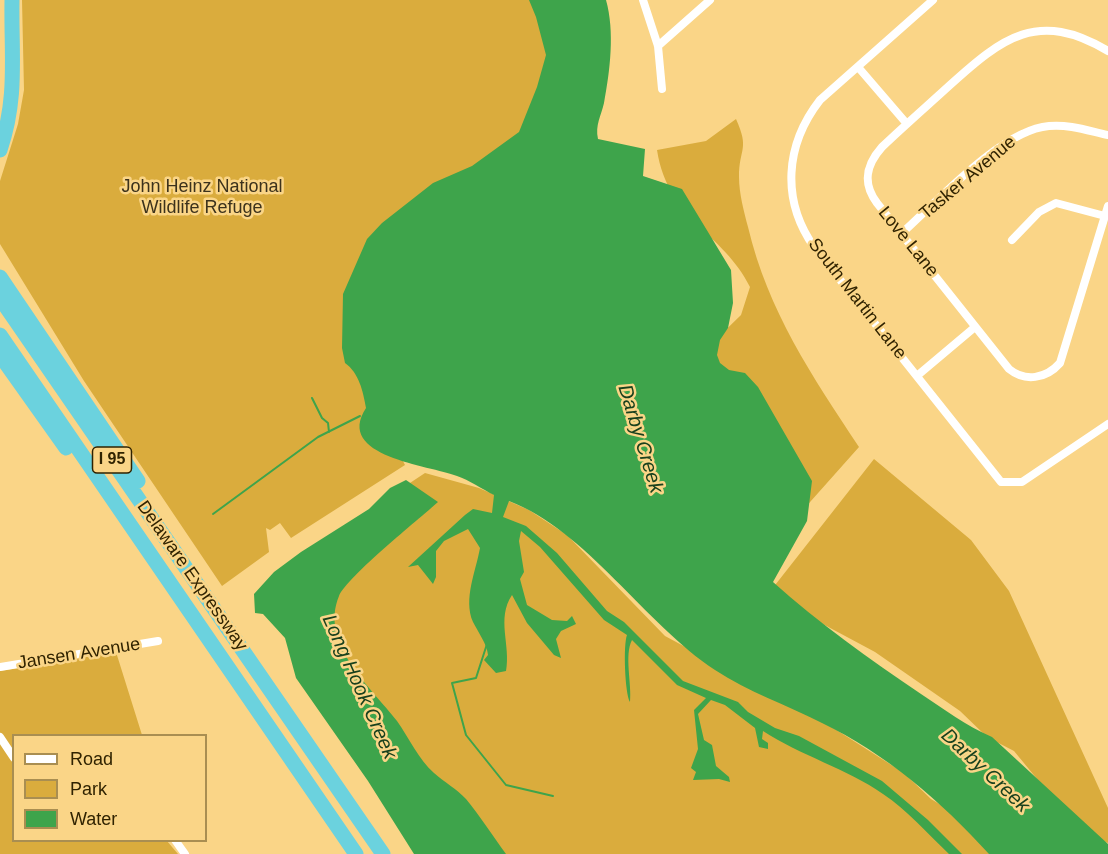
<!DOCTYPE html>
<style>
body{margin:0}
#map{position:relative;width:1108px;height:854px;overflow:hidden;background:#fad587;font-family:Arial,sans-serif}
canvas{display:block}
.legend{position:absolute;left:12px;top:734px;width:195px;height:108px;box-sizing:border-box;background:#fad587;border:2px solid #a98e51;margin:0;padding:8px 10px;list-style:none;font-size:18px;color:#302301}
.legend li{display:flex;align-items:center;gap:12px;height:30px}
.legend b{width:30px;border:2px solid #a98e51}
</style>
<div id="map">
<canvas width="1108" height="854"></canvas>
<ul class="legend">
<li><b style="height:8px;background:#fff"></b>Road</li>
<li><b style="height:16px;background:#daac3d"></b>Park</li>
<li><b style="height:16px;background:#3ea44b"></b>Water</li>
</ul>
</div>
<script>
const c = document.querySelector('canvas').getContext('2d');
c.lineJoin = 'round';
function paint(path, color) { c.fillStyle = color; c.fill(path, 'evenodd'); }
function stroke(path, color, width, dash) { c.strokeStyle = color; c.lineWidth = width; c.lineCap = dash ? 'butt' : 'round'; c.setLineDash(dash || []); c.stroke(path); }
function write(font, color, halo, rows, align = 'center') {
  c.font = font + ' Arial,sans-serif'; c.lineWidth = 5; c.setLineDash([]); c.textBaseline = 'middle'; c.strokeStyle = halo; c.fillStyle = color; for (const [text, x, y, turn = 0] of rows) {
    c.save(); c.translate(x, y); c.rotate((+turn || 0) * Math.PI / 180); c.textAlign = isNaN(turn) ? turn : align; if (halo) c.strokeText(text, 0, 0); c.fillText(text, 0, 0); c.restore();
  }
}
paint(new Path2D(`
 M22,0H534L552,65L402,459L405,465L291,538L280,523L270,530L266,528L269,552L222,586L84,381L0,244V181L18,124L24,90Z
 M736,119C750,150 739,148 739,177C739,193 744,212 748,227C768,311 812,376 859,447L746,574L704,351L741,315L750,287C724,233 668,221 657,150L706,141Z
 M874,459L971,540L1009,591L1108,808V843L1099,839L1047,791L1014,751L987,737L960,711L875,652L819,622L772,589Z
 M425,473L479,488L529,510L567,535L665,636L691,650H711L904,773L931,799L951,811L1005,854H463L333,645L321,542Z
 M116,652L142,735L14,736V840L167,841L178,854H0V671Z`), '#daac3d');
paint(new Path2D(`
 M529,0H606C615,32 610,71 604,103C601,116 595,125 598,139L645,149L643,176L682,189L731,270L733,303L728,328L720,340L717,355L720,363L729,370L745,373L758,387L812,481L807,521L773,582C819,623 869,659 921,694C944,709 966,726 992,737L1108,844V854H989C941,801 886,754 822,723C787,705 748,692 715,670C645,624 586,530 509,501L503,517L526,526L557,553L607,611L624,622L683,681L738,702L748,712L775,728L799,736L882,781L928,820L962,854H949C928,834 907,810 883,794C846,768 801,756 763,731L762,739L768,743V749L759,747L755,728L725,705L711,700L698,714L704,740L712,745L716,766L729,777L730,782L719,779L693,780L696,772L691,768L698,749L694,710L706,698L677,685L632,640C624,655 632,684 630,702C625,694 623,645 627,635L604,620L540,547L521,531L519,541L524,572L520,579L527,605L552,620L567,621L572,616L576,624L561,631L556,639L561,658L554,655L527,623L512,595C496,619 511,645 506,671L496,673L484,660L488,655C487,644 478,632 473,622C463,599 476,571 480,548L468,529L444,541L436,551V577L433,584L418,565L408,567L465,515L473,509L492,513L494,495C482,489 469,480 457,476C429,465 334,457 366,408C363,391 359,373 345,363L342,348L343,294L367,239L382,223L433,183L472,166L519,132L537,87L546,55L536,17Z
 M406,480L438,502C418,520 348,576 339,596C319,644 371,687 397,721C409,738 419,760 434,773C444,782 457,789 466,799C480,816 493,836 506,854H414L368,781L296,678L285,638L263,614L255,613L254,594L274,572L301,552L369,509L390,488Z`), '#3ea44b');
stroke(new Path2D(`
 M312,398L322,418L328,423L329,432
 M213,514L318,437L360,416
 M487,644L476,678L452,683L466,735L506,785L553,796`), '#3ea44b', 2);
stroke(new Path2D(`
 M643,0L658,46L662,89
 M933,0L820,100C785,145 781,200 814,247L1001,482H1022L1108,424
 M658,46L710,0
 M1108,51C1038,9 1002,38 950,85C927,106 904,126 882,147C866,165 862,183 877,203L1009,369C1025,382 1046,379 1060,363L1108,206
 M858,67L907,124
 M901,234C937,202 1001,130 1049,126C1069,124 1089,131 1108,135
 M1012,240L1039,212L1056,203L1105,216
 M918,375L975,327
 M0,667L158,641
 M0,737L14,758
 M175,840L185,854`), '#fff', 8);
stroke(new Path2D(`
 M0,150C18,97 11,55 12,0
 M0,277L138,481
 M0,298L383,854
 M0,335L356,854
 M0,355L66,448`), '#6bd2de', 15);
for (const [x, y, w] of [
 [112,460,39]
]) { const box = new Path2D(); box.roundRect(x - w / 2, y - 13, w, 26, 4.5); c.fillStyle = '#fad587'; c.fill(box); stroke(box, '#302301', 1.5); }
write('bold 16px', '#302301', null, [
 ["I 95",112,460]
]);
write('18px', '#302301', '#fad587', [
 ["Tasker Avenue",968,178,-40],
 ["Love Lane",908,242,51],
 ["South Martin Lane",857,299,52],
 ["Delaware Expressway",192,576,55],
 ["Jansen Avenue",79,654,-9]
]);
write('18px', '#3c321c', '#fad587', [
 ["John Heinz National",202,187],
 ["Wildlife Refuge",202,208]
]);
write('italic 20px', '#19411d', '#fad587', [
 ["Darby Creek",640,439,73],
 ["Long Hook Creek",359,687,66],
 ["Darby Creek",985,771,43]
]);
</script>
